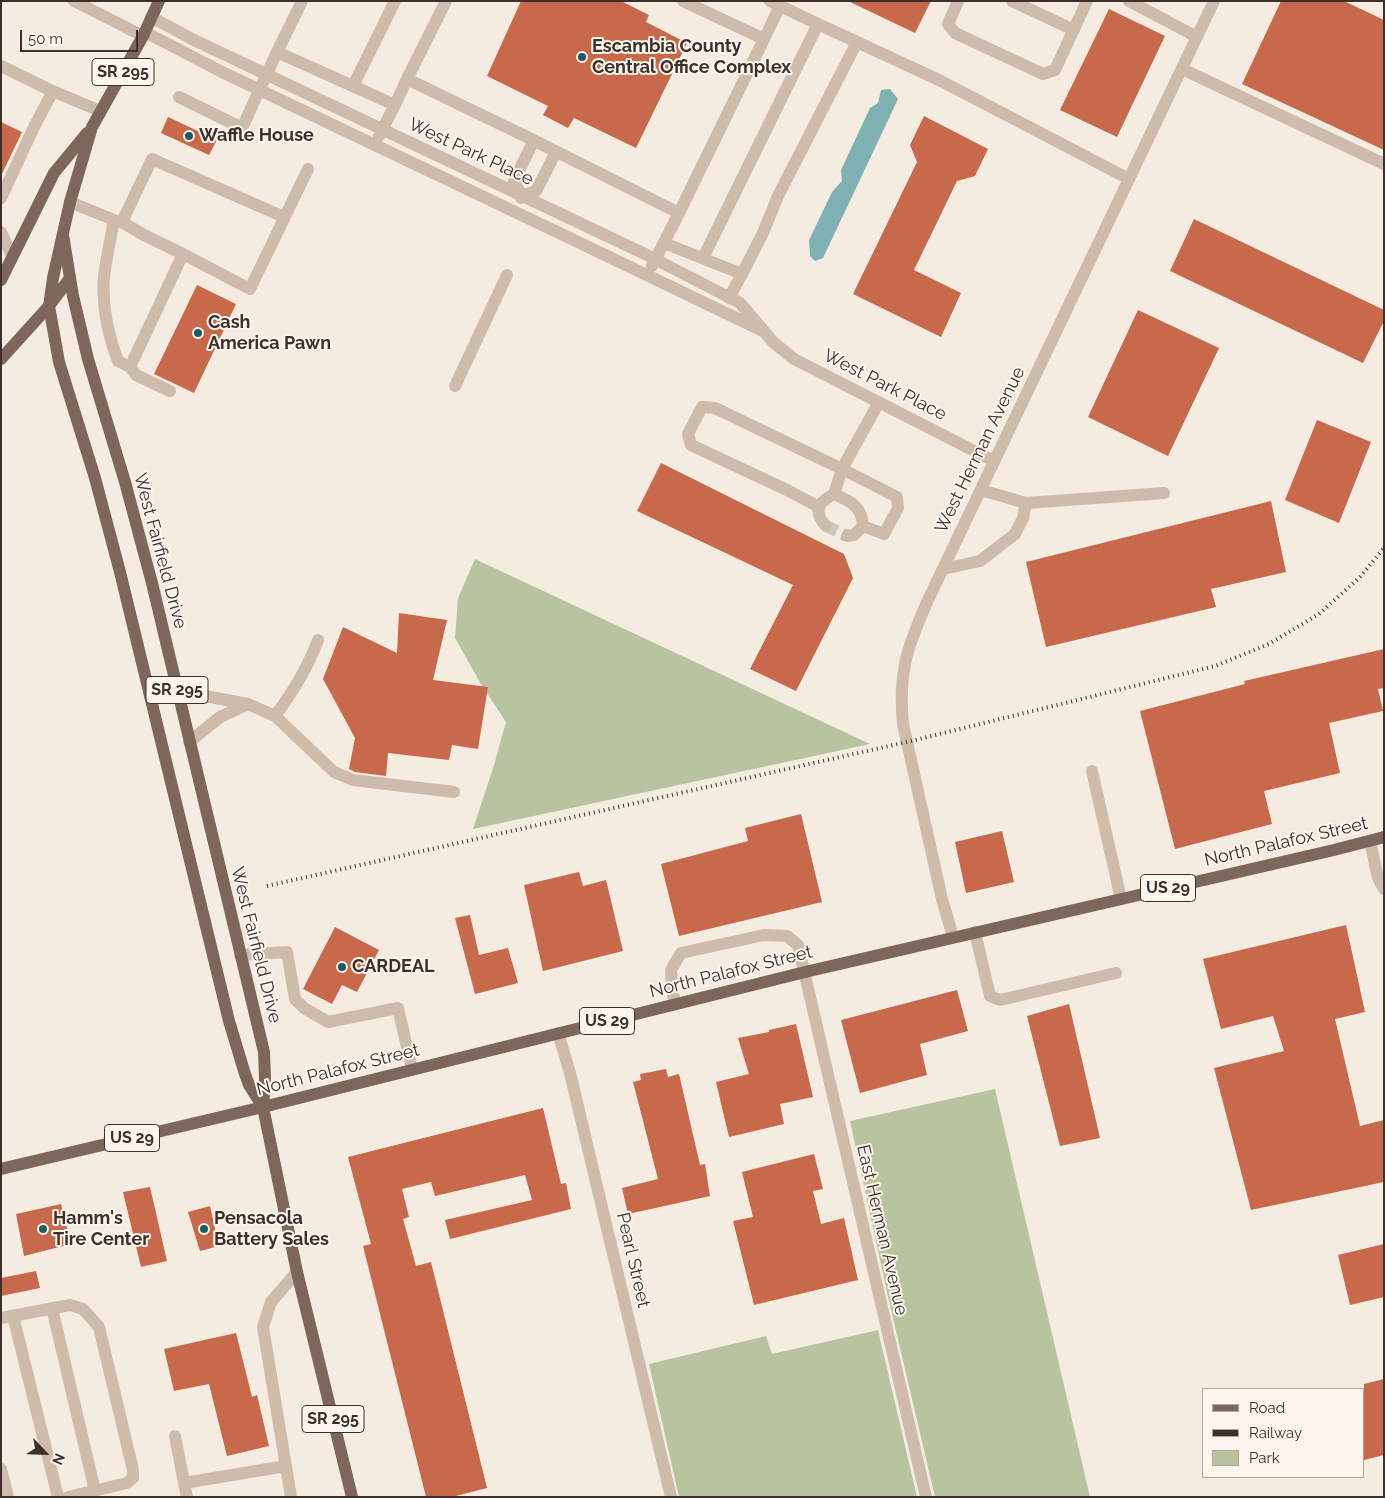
<!DOCTYPE html>
<style>
body{margin:0}
#map{position:relative;width:1385px;height:1498px;overflow:hidden;background:#f4ebe1;font-family:Raleway,sans-serif}
canvas{display:block}
.frame{position:absolute;inset:0;border:2px solid #3b302b;pointer-events:none}
.legend{position:absolute;left:1202px;top:1388px;width:162px;height:90px;box-sizing:border-box;background:#fbf5ee;border:1px solid #aea6a0;margin:0;padding:6px 9px;list-style:none;font-size:15px;color:#3b302b}
.legend li{display:flex;align-items:center;gap:10px;height:25px}
.legend b{width:25px;border:1px solid #aea6a0}
.north{position:absolute;left:20px;top:1428px;width:50px;height:50px;-webkit-text-stroke:4px #fbf5ee;paint-order:stroke;rotate:114deg;font-size:14px;font-weight:700;line-height:20px;text-align:center;color:#3b302b}
.north::after{content:'';display:block;margin:auto;width:18px;height:22px;background:#3b302b;clip-path:polygon(50% 0,100% 100%,50% 72%,0 100%)}
.scale{position:absolute;left:20px;top:30px;width:118px;height:22px;box-sizing:border-box;border:2px solid #3b302b;border-top:0;padding-left:6px;font-size:15px;line-height:18px;white-space:nowrap;color:#3b302b;-webkit-text-stroke:4px #fbf5ee;paint-order:stroke}
</style>
<div id="map">
<canvas width="1385" height="1498"></canvas>
<div class="frame"></div>
<ul class="legend">
<li><b style="height:6px;background:#7d675c"></b>Road</li>
<li><b style="height:6px;background:#3b302b"></b>Railway</li>
<li><b style="height:14px;background:#b8c4a0"></b>Park</li>
</ul>
<div class="north">N</div>
<div class="scale">50 m</div>
</div>
<script>
const c = document.querySelector('canvas').getContext('2d');
c.lineJoin = 'round';
function paint(path, color) { c.fillStyle = color; c.fill(path, 'evenodd'); }
function stroke(path, color, width, dash) { c.strokeStyle = color; c.lineWidth = width; c.lineCap = dash ? 'butt' : 'round'; c.setLineDash(dash || []); c.stroke(path); }
function write(font, color, halo, rows, align = 'center') {
  c.font = font + ' Raleway,sans-serif'; c.lineWidth = 4; c.setLineDash([]); c.textBaseline = 'middle'; c.strokeStyle = halo; c.fillStyle = color; for (const [text, x, y, turn = 0] of rows) {
    c.save(); c.translate(x, y); c.rotate((+turn || 0) * Math.PI / 180); c.textAlign = isNaN(turn) ? turn : align; if (halo) c.strokeText(text, 0, 0); c.fillText(text, 0, 0); c.restore();
  }
}
paint(new Path2D(`
 M475,559L870,744L473,829L494,765L506,722L481,684L455,638L458,598Z
 M995,1089L1090,1497H935L889,1301L850,1121Z
 M878,1330L917,1497H679L649,1364L766,1336L772,1354Z`), '#b8c4a0');
paint(new Path2D(`
 M890,89L898,99L823,258L815,261L810,256L809,240L832,192L842,181L841,170L870,108L878,103L881,90Z`), '#7fb0b2');
paint(new Path2D(`
 M521,1H621L649,15L646,22L687,43L636,148L574,118L568,128L543,115L548,106L487,76Z
 M848,1H931L915,33Z
 M1281,1H1344L1384,20V150L1242,84Z
 M1109,9L1165,36L1117,137L1060,110Z
 M924,116L988,149L975,176L957,181L914,270L961,293L941,337L853,294L917,162L910,145Z
 M168,117L217,140L209,155L161,133Z
 M1,122L22,132L1,176Z
 M1194,219L1384,310V321L1363,363L1170,271Z
 M197,285L236,304L194,393L154,374Z
 M1138,310L1219,348L1168,456L1088,417Z
 M1317,420L1371,442L1339,523L1285,500Z
 M661,463L844,554L853,578L796,691L750,669L793,585L637,511Z
 M1271,501L1286,572L1211,589L1216,607L1046,647L1026,562Z
 M399,613L447,620L433,680L488,687L478,749L452,745L449,760L388,753L386,776L355,772L349,769L355,738L323,679L343,627L397,653Z
 M1384,649V688L1378,689L1383,711L1329,723L1340,773L1264,791L1272,824L1175,849L1140,711L1245,684L1244,681Z
 M801,814L822,902L679,936L661,864L748,841L745,828Z
 M1002,831L1014,882L966,893L955,842Z
 M579,872L583,886L606,880L623,951L543,971L524,885Z
 M470,915L479,955L508,948L518,983L475,994L455,918Z
 M1346,925L1365,1012L1335,1019L1360,1126L1384,1120V1182L1251,1210L1214,1068L1284,1051L1273,1016L1221,1029L1203,959Z
 M335,927L379,950L357,992L342,985L332,1004L303,989Z
 M957,990L968,1031L920,1044L927,1075L860,1093L841,1020Z
 M1069,1004L1100,1138L1060,1146L1027,1016Z
 M796,1024L813,1097L780,1104L784,1124L729,1137L716,1082L749,1074L738,1038L769,1032V1030Z
 M666,1069L668,1077L679,1074L700,1165L705,1164L710,1196L628,1214L622,1188L658,1179L633,1082L641,1080L640,1074Z
 M543,1108L561,1184L566,1183L571,1209L450,1239L445,1220L532,1200L525,1175L435,1196L431,1182L402,1189L409,1217L403,1219L416,1266L431,1262L487,1488L452,1497H426L363,1246L371,1244L348,1157Z
 M814,1154L823,1189L813,1191L821,1224L844,1218L858,1280L754,1305L733,1221L753,1217L742,1172Z
 M150,1187L167,1261L141,1267L123,1192Z
 M61,1204L71,1244L24,1256L16,1214Z
 M210,1206L219,1246L200,1251L188,1212Z
 M1384,1244V1297L1350,1305L1338,1255Z
 M36,1271L40,1288L1,1296V1278Z
 M236,1333L252,1397L257,1395L269,1446L227,1456L209,1384L174,1391L164,1349Z
 M1384,1379V1455L1364,1460V1384Z`), '#c8694b');
stroke(new Path2D(`
 M826,526L847,536`), '#cfc6bd', 12, [12, 6]);
stroke(new Path2D(`
 M74,1L143,36
 M683,1L764,39L780,6
 M770,1L818,24
 M958,1L948,24L955,33L1043,74L1055,70L1087,1
 M1012,1L1074,30
 M1129,1L1197,37
 M151,17L194,40L645,254L740,303L773,342L794,359L994,461
 M145,32L222,72L578,242L761,330
 M277,52L302,1
 M1,66L48,89L100,111
 M1182,69L1384,164
 M407,79L446,1
 M353,86L395,1
 M179,97L242,128L277,52L395,105L379,136
 M395,105L407,79L525,136L679,213L652,266
 M522,196L514,181L534,140
 M1,198L34,127L53,91
 M521,198L522,196L536,191L556,152
 M70,202L114,220C111,238 106,258 104,277C102,305 108,335 118,361L130,367L183,254L144,235L122,222L114,220
 M679,213L764,39
 M122,222L152,159L284,217
 M1,232L12,256
 M664,243L742,274L729,298
 M183,254L250,289L308,169
 M703,258L818,24L857,42
 M742,274L763,233L778,196L857,42L941,81L1129,179
 M130,367L136,375L170,391
 M455,386L507,275
 M834,494C850,501 862,506 863,526
 M1026,503L1164,493
 M819,507L787,490L691,445L688,434L702,407L715,408L842,469L879,402
 M826,526C813,512 818,502 834,494L842,469L897,497L898,508L884,534L863,526
 M847,536L854,535L863,526
 M943,569L980,561L1015,534L1023,518L1026,503L981,490
 M178,691L248,704L220,717L189,742
 M248,704L275,716L334,772L353,780L454,792
 M275,716C293,692 308,667 318,640
 M1092,771L1121,899
 M1370,841L1378,878L1384,889
 M975,932L990,996L1000,1000L1116,973
 M953,937L942,899L903,724C898,673 907,647 928,600L1214,1
 M240,955L287,952L295,999L304,1008L328,1022L398,1008L412,1069
 M676,1004L672,992L671,970L681,953L764,935L787,936L798,945L926,1497
 M558,1033L570,1073L671,1497
 M52,1308L95,1491
 M13,1316L58,1497
 M1,1318L70,1305L83,1309L99,1327L133,1470V1478L127,1483L68,1497
 M175,1436L184,1483
 M1,1469L8,1497
 M187,1497L184,1483L286,1466
 M291,1497L263,1327L271,1302L297,1272`), '#cdbbac', 12);
stroke(new Path2D(`
 M159,1L143,36L92,127L70,202L53,278L49,306L59,362L95,478L120,572L229,1021L245,1074L249,1085L263,1107
 M63,235L73,296L88,359L125,482L152,583L264,1052L265,1078L263,1107L297,1272L352,1497
 M1,280L54,173L87,133
 M1,359L49,306L70,278
 M1,1169L263,1107L805,972L1334,850L1384,837`), '#7d675c', 12);
stroke(new Path2D(`
 M267,886L907,742L1215,666L1269,644L1319,614L1360,577L1384,548`), '#3b302b', 4, [1, 4]);
for (const [x, y, r, color] of [
 [582,57,5,"#1f5a5e"],
 [189,136,5,"#1f5a5e"],
 [198,333,5,"#1f5a5e"],
 [342,967,5,"#1f5a5e"],
 [43,1229,5,"#1f5a5e"],
 [204,1229,5,"#1f5a5e"]
]) { const dot = new Path2D(); dot.arc(x, y, r, 0, 2 * Math.PI); c.fillStyle = color; c.fill(dot); stroke(dot, '#fbf5ee', 2); }
for (const [x, y, w] of [
 [123,72,62],
 [177,690,62],
 [1168,888,55],
 [607,1021,55],
 [132,1138,55],
 [333,1419,62]
]) { const box = new Path2D(); box.roundRect(x - w / 2, y - 13.5, w, 27, 4); c.fillStyle = '#fbf5ee'; c.fill(box); stroke(box, '#3b302b', 1); }
write('bold 16px', '#3b302b', null, [
 ["SR 295",123,72],
 ["SR 295",177,690],
 ["US 29",1168,888],
 ["US 29",607,1021],
 ["US 29",132,1138],
 ["SR 295",333,1419]
]);
write('bold 18px', '#3b302b', '#fbf5ee', [
 ["Escambia County",592,47],
 ["Central Office Complex",592,68],
 ["Waffle House",199,136],
 ["Cash",208,323],
 ["America Pawn",208,344],
 ["CARDEAL",352,967],
 ["Hamm's",53,1219],
 ["Tire Center",53,1240],
 ["Pensacola",214,1219],
 ["Battery Sales",214,1240]
], 'left');
write('18px', '#3b302b', '#fbf5ee', [
 ["West Park Place",471,152,25],
 ["West Park Place",885,385,27],
 ["West Herman Avenue",980,450,-64],
 ["West Fairfield Drive",160,551,75],
 ["North Palafox Street",1286,842,-13],
 ["West Fairfield Drive",256,945,76],
 ["North Palafox Street",731,972,-14],
 ["North Palafox Street",338,1070,-14],
 ["East Herman Avenue",882,1230,77],
 ["Pearl Street",633,1260,77]
]);
</script>
